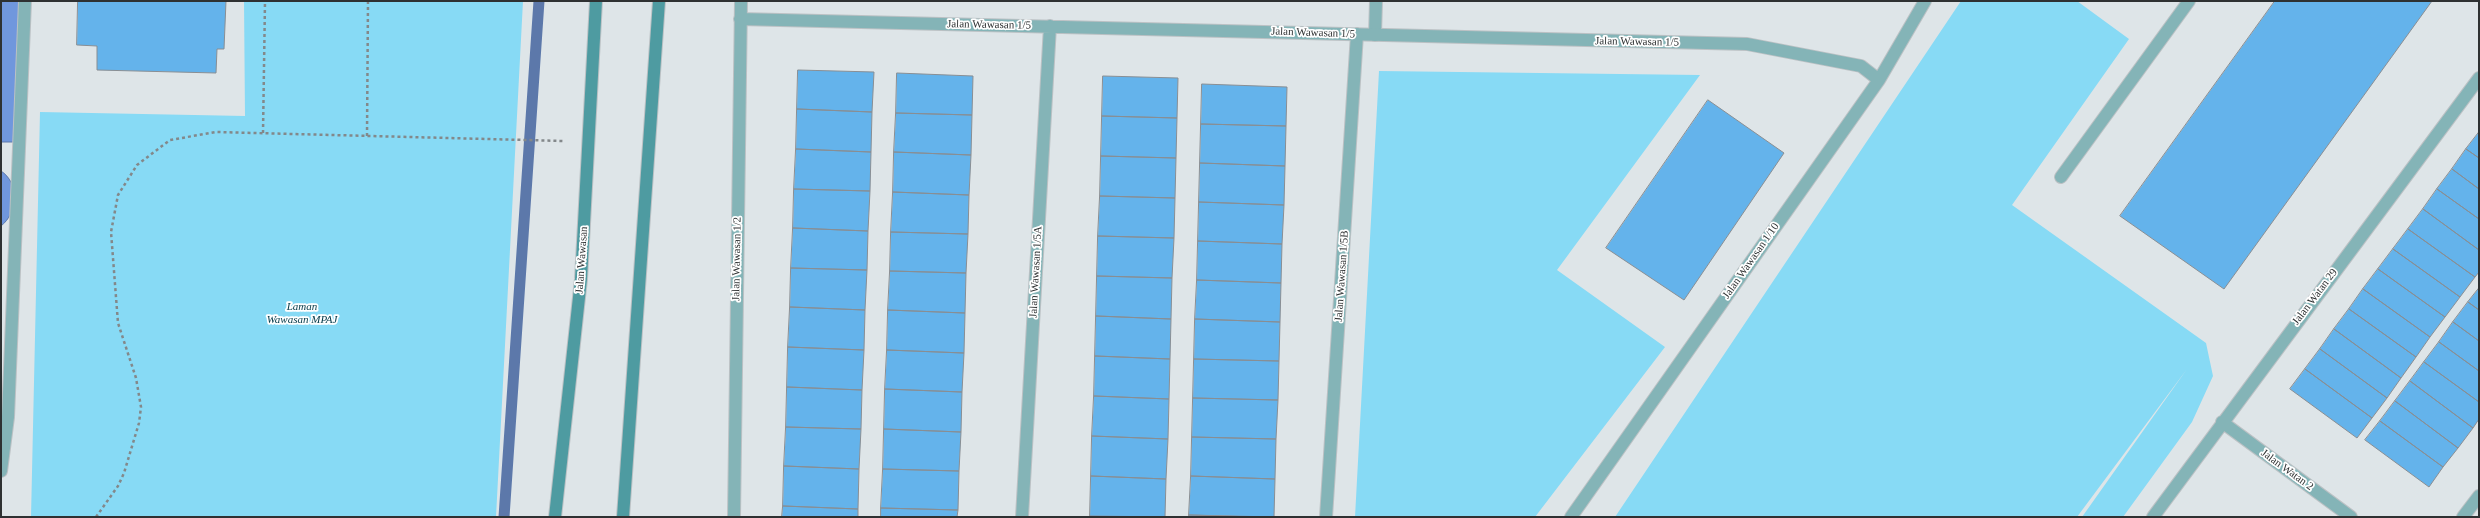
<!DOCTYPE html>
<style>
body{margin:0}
#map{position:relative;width:2480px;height:518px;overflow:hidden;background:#dee5e8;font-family:Georgia,serif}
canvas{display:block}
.frame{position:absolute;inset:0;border:2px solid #2e3132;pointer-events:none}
</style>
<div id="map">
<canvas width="2480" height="518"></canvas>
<div class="frame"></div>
</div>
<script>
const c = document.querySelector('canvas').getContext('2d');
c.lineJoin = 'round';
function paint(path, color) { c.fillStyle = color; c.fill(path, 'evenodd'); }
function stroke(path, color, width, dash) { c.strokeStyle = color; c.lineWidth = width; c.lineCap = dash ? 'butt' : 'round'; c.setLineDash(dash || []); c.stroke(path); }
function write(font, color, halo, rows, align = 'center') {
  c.font = font + ' Georgia,serif'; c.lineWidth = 3.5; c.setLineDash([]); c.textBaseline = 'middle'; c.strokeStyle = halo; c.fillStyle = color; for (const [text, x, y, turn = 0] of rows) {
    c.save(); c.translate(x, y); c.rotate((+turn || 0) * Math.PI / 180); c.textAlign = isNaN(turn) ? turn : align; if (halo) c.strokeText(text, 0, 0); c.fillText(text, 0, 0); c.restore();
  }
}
paint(new Path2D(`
 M244,1H523L496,517H31L40,112L245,116Z
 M1961,1H2077L2129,39L2012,205L2206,343L2213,376L2192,422L2123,517H2082L2187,369L2077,517H1615Z
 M1379,71L1700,75L1557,270L1665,347L1535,517H1355Z`), '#87daf5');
const water = new Path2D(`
 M1,1H19L16,142H1Z
 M1,171C20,183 18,213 1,226Z`);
paint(water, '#7097dd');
stroke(water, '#5c78aa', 1);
stroke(new Path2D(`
 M504,517L539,1`), '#5c78aa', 11);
const building = new Path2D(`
 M78,1H226L224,49H217L216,73L97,70V46L77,45Z
 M2275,1H2432L2224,289L2120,216Z
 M798,70L874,72L872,112L797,109Z
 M897,73L973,76L972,115L896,113Z
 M1103,76L1178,78L1177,118L1102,116Z
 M1202,84L1287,87L1286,126L1201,124Z
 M1708,100L1784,153L1684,300L1606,248Z
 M797,109L872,112L871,152L796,149Z
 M896,113L972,115L971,155L894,152Z
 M1102,116L1177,118L1176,158L1101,156Z
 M1201,124L1286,126L1285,166L1200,163Z
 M2479,132V158L2466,149Z
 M796,149L871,152L870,191L794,189Z
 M2466,149L2479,158V189L2452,169Z
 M894,152L971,155L969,195L893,192Z
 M1101,156L1176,158L1175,198L1100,196Z
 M1200,163L1285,166L1284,205L1199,202Z
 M2452,169L2479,189V219L2437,189Z
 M794,189L870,191L868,231L793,228Z
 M2437,189L2479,219V250L2423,209Z
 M893,192L969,195L968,234L891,232Z
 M1100,196L1175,198L1174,238L1098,236Z
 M1199,202L1284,205L1282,244L1198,241Z
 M2423,209L2479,250V272L2475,277L2408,229Z
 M793,228L868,231L867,270L791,268Z
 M2408,229L2475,277L2460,297L2393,249Z
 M891,232L968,234L966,273L890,271Z
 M1098,236L1174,238L1172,278L1097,276Z
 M1198,241L1282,244L1281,283L1197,280Z
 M2393,249L2460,297L2445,317L2378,269Z
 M791,268L867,270L865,310L790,307Z
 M2378,269L2445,317L2430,337L2363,289Z
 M890,271L966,273L965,313L888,310Z
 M1097,276L1172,278L1171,319L1096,316Z
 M1197,280L1281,283L1280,322L1195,319Z
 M2479,288V310L2468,302Z
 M2363,289L2430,337L2416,357L2349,309Z
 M2468,302L2479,310V341L2453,322Z
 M790,307L865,310L864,350L788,347Z
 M2349,309L2416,357L2401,378L2334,329Z
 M888,310L965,313L964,353L887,350Z
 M1096,316L1171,319L1170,359L1095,356Z
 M1195,319L1280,322L1279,361L1194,359Z
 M2453,322L2479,341V371L2439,342Z
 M2334,329L2401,378L2387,398L2320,349Z
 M2439,342L2479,371V402L2424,362Z
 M788,347L864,350L862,390L787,387Z
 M2320,349L2387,398L2372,418L2305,369Z
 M887,350L964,353L962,392L885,389Z
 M1095,356L1170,359L1169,399L1094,396Z
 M1194,359L1279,361L1278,400L1193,398Z
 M2424,362L2479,402V419L2473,428L2410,381Z
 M2305,369L2372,418L2357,438L2290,389Z
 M2410,381L2473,428L2458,448L2395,401Z
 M787,387L862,390L861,429L786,427Z
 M885,389L962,392L961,432L884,429Z
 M1094,396L1169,399L1168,439L1092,436Z
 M1193,398L1278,400L1276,439L1192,437Z
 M2395,401L2458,448L2443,467L2380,421Z
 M2380,421L2443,467L2429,487L2365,440Z
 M786,427L861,429L859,469L784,466Z
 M884,429L961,432L959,471L883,469Z
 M1092,436L1168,439L1166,479L1091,476Z
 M1192,437L1276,439L1275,479L1191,476Z
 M784,466L859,469L858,509L783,506Z
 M883,469L959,471L958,510L881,508Z
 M1091,476L1166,479L1165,517L1090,516Z
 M1191,476L1275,479L1274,517L1189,515Z
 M783,506L858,509V517H782Z
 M881,508L958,510L957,517H881Z
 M1189,515L1255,517H1189Z`);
paint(building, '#64b3eb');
stroke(building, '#898e93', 1);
const lane = new Path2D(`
 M1375,35L1376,1
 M2061,177L2189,1
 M1,471L8,417L25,1`);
const street = new Path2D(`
 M740,19L1747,44L1861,66L1879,80
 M2222,422L2351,517
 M734,517L741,1
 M1022,517L1050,26
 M1326,517L1357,34
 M1571,517L1879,80L1925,1
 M2153,517L2479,78
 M2463,517L2479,496`);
const secondary = new Path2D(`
 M555,517L581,279L596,1
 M623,517L659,1`);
stroke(lane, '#bbc1c4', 14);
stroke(street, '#bbc1c4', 14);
stroke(secondary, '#bbc1c4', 14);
stroke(new Path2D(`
 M263,133L265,1
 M367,136L368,1
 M96,517L118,486L124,473L139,423L141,407L136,378L118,323L111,232L118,195L137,165L170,140L216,132L564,141`), '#83888a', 2.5, [3, 3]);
stroke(lane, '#84b4b7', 12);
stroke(street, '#84b4b7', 12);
stroke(secondary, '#4e9ba1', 12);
write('11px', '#2e3132', '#fff', [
 ["Jalan Wawasan 1/5",989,25,1],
 ["Jalan Wawasan 1/5",1313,33,2],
 ["Jalan Wawasan 1/5",1637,42,1],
 ["Jalan Wawasan 1/2",737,259,-89],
 ["Jalan Wawasan",582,260,-86],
 ["Jalan Wawasan 1/10",1751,261,-55],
 ["Jalan Wawasan 1/5A",1036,272,-87],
 ["Jalan Wawasan 1/5B",1342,276,-86],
 ["Jalan Watan 29",2315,297,-53],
 ["Jalan Watan 2",2287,470,36]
]);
write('italic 11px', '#023847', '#fff', [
 ["Laman",302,307],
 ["Wawasan MPAJ",302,320]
]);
</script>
